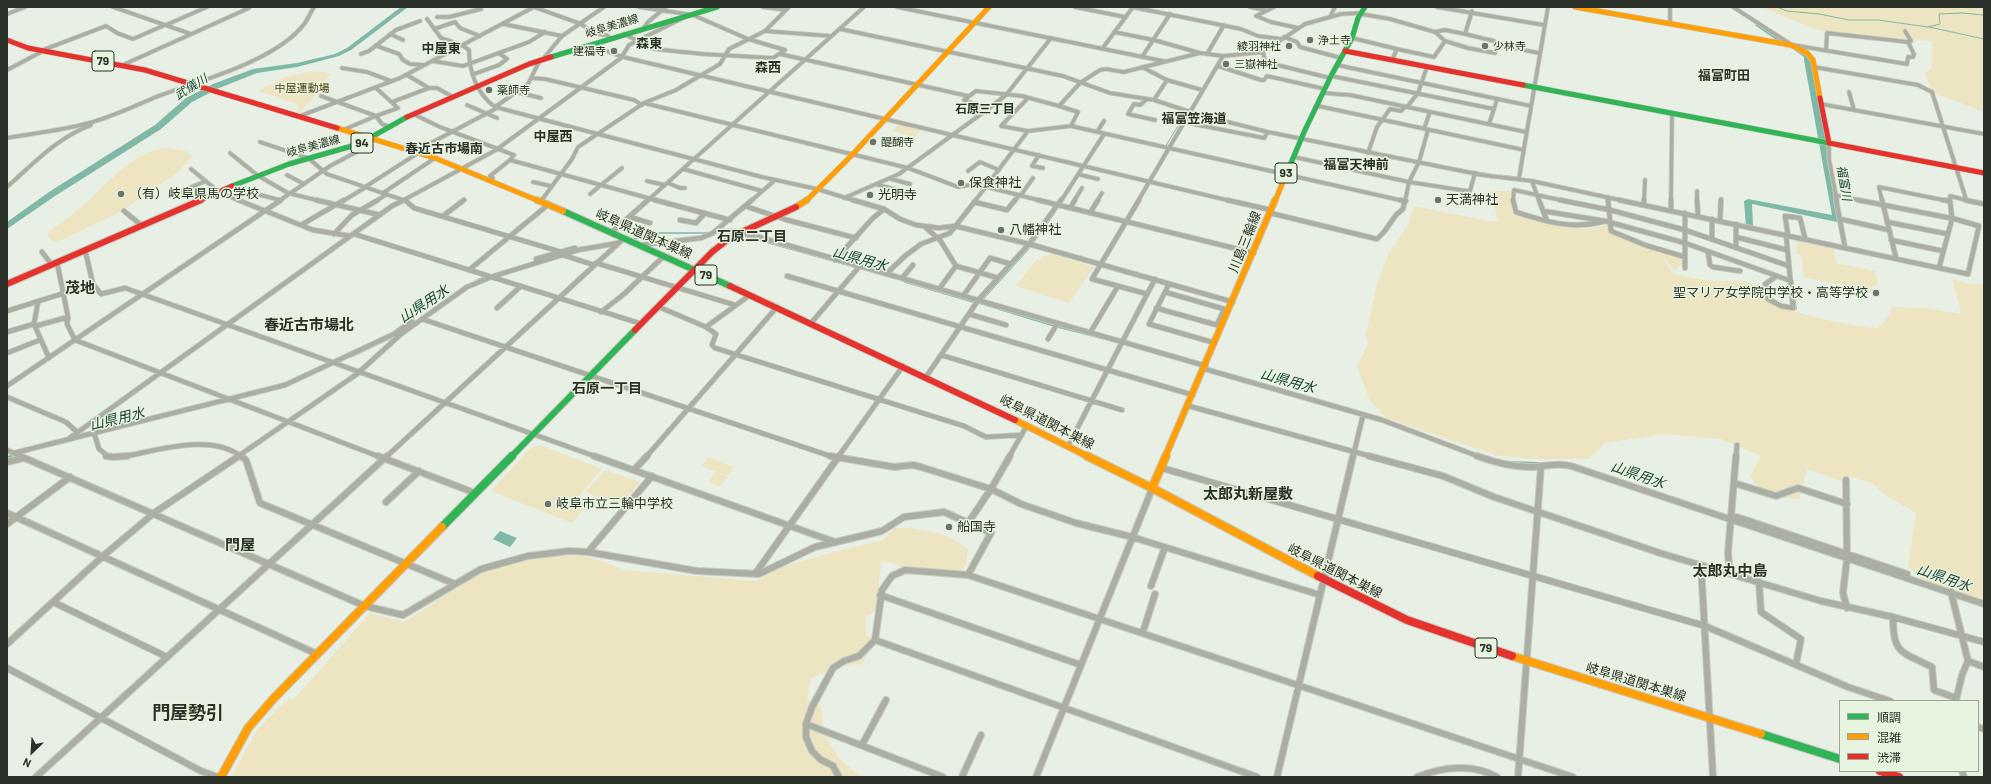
<!DOCTYPE html>
<meta charset="utf-8">
<style>
body{margin:0}
#map{position:relative;width:1991px;height:784px;overflow:hidden;background:#e8efe4;font-family:Barlow,"Noto Sans JP",sans-serif}
canvas{display:block}
.frame{position:absolute;inset:0;border:8px solid #2b3028;pointer-events:none}
.legend{position:absolute;left:1839px;top:700px;width:140px;height:72px;box-sizing:border-box;background:#e7f4df;border:1px solid #9ca696;margin:0;padding:5px 7px;list-style:none;font-size:12px;color:#2b3028}
.legend li{display:flex;align-items:center;gap:8px;height:20px}
.legend b{width:20px;border:1px solid #9ca696}
.north{position:absolute;left:12px;top:732px;width:40px;height:40px;-webkit-text-stroke:3px #e7f4df;paint-order:stroke;rotate:205deg;font-size:11px;font-weight:700;line-height:16px;text-align:center;color:#2b3028}
.north::after{content:'';display:block;margin:auto;width:14px;height:18px;background:#2b3028;clip-path:polygon(50% 0,100% 100%,50% 72%,0 100%)}
</style>
<div id="map">
<canvas width="1991" height="784"></canvas>
<div class="frame"></div>
<ul class="legend">
<li><b style="height:5px;background:#30b455"></b>順調</li>
<li><b style="height:5px;background:#ff9f0a"></b>混雑</li>
<li><b style="height:5px;background:#e5322d"></b>渋滞</li>
</ul>
<div class="north">N</div>
</div>
<script>
const c = document.querySelector('canvas').getContext('2d');
c.lineJoin = 'round';
function paint(path, color) { c.fillStyle = color; c.fill(path, 'evenodd'); }
function stroke(path, color, width, dash) { c.strokeStyle = color; c.lineWidth = width; c.lineCap = dash ? 'butt' : 'round'; c.setLineDash(dash || []); c.stroke(path); }
function write(font, color, halo, rows, align = 'center') {
  c.font = font + ' Barlow,"Noto Sans JP",sans-serif'; c.lineWidth = 3; c.setLineDash([]); c.textBaseline = 'middle'; c.strokeStyle = halo; c.fillStyle = color; for (const [text, x, y, turn = 0] of rows) {
    c.save(); c.translate(x, y); c.rotate((+turn || 0) * Math.PI / 180); c.textAlign = isNaN(turn) ? turn : align; if (halo) c.strokeText(text, 0, 0); c.fillText(text, 0, 0); c.restore();
  }
}
paint(new Path2D(`
 M1762,7H1984V112L1932,92L1925,73L1932,68V41L1843,38L1802,24Z
 M313,71L331,73L315,96L299,113L297,104L258,91L284,77Z
 M899,123L922,129L914,137L892,131Z
 M169,148L186,151L192,157L178,172L122,211L58,242L51,240L48,235L49,231C62,222 74,213 86,203C109,182 135,149 169,148Z
 M1492,191H1511L1510,197L1515,215L1550,224L1585,229L1608,225L1611,234L1657,250L1661,255V252L1683,257V266H1678L1675,271L1661,255L1673,274C1686,276 1700,280 1713,281C1731,281 1747,279 1765,287L1767,299C1789,314 1850,326 1878,328L1890,314L1891,307L1924,308L1961,314L1952,279L1970,284H1984V601L1923,580L1908,566L1916,513L1885,495L1872,483L1850,476L1846,483L1807,469L1799,499C1776,496 1764,497 1750,476L1761,456L1721,439L1664,434L1605,443L1589,459H1530L1495,455L1386,418L1369,399L1357,366L1368,344L1366,335L1377,284L1388,255L1408,225L1413,206L1489,221H1499L1490,197L1485,195L1486,192Z
 M1796,241L1834,249L1836,263L1875,271L1877,285L1872,286L1873,292L1804,277L1801,255L1797,254Z
 M1052,254L1094,267L1069,303L1016,286L1037,259L1040,261L1044,256Z
 M540,445L602,469L578,497L588,504L572,523L491,491L530,449Z
 M709,457L734,467L727,476L701,466Z
 M606,470L640,482L620,506L585,492Z
 M715,472L727,477L720,486L708,482Z
 M894,528H908L940,533L968,548L966,565L957,577L903,569L897,564L881,561L876,611L866,617V635L876,639L862,664L841,666L811,678L807,701L821,706L823,733L839,758L861,777H231L258,728L289,698L293,700L370,613L404,622L484,571L510,564L551,556H582L606,562L622,570L757,581L772,570L830,553L883,540Z`), '#ede5c2');
paint(new Path2D(`
 M500,531L517,538L510,547L493,539Z`), '#80b8a8');
stroke(new Path2D(`
 M1777,7L1787,11L1819,14L1849,20H1878L1928,27L1940,24L1939,14L1962,13L1984,15
 M1929,27L1984,39
 M1315,143L1403,161
 M1165,147L1181,121
 M1088,162L1106,135
 M1454,168L1490,174
 M1500,175L1517,177
 M1521,176L1523,166
 M1490,178L1504,179`), '#80b8a8', 1);
stroke(new Path2D(`
 M744,236L894,278
 M634,239L659,233H709
 M1033,243L1055,212
 M477,280L485,277
 M1793,281L1796,309L1793,310
 M905,282L973,302
 M983,299L1031,246
 M979,303L1054,326
 M1058,327L1116,342
 M351,357L393,337
 M8,457L15,455`), '#80b8a8', 1.5);
stroke(new Path2D(`
 M7,457L12,456
 M1507,462L1538,463`), '#80b8a8', 2);
paint(new Path2D(`
 M401,7H408L351,50L339,56L297,67L257,73L219,88L192,102L161,129L55,196L7,229V222L49,192L155,125L186,98L213,84L253,69L297,63L335,54L347,48Z
 M1758,23L1785,41V43H1781L1756,26L1755,25Z
 M1794,48H1798L1810,56L1841,219L1837,222L1752,204L1753,225L1752,227H1746L1744,201L1748,199L1832,215L1804,60V57L1794,50Z`), '#80b8a8');
const streetFar2 = new Path2D(`
 M113,7L191,34
 M534,7L581,24L595,34L606,35L610,38
 M763,7L786,10
 M897,7L1163,61
 M1075,7L1125,17
 M1132,7L1241,29L1258,36L1281,39
 M1250,7L1265,10
 M1274,7L1256,16L1271,22L1298,28
 M1437,7L1544,25
 M1670,7V23
 M1733,7L1792,45
 M7,14L25,7
 M1361,14L1390,19L1435,32L1445,30L1465,34L1494,41L1498,45L1539,53
 M437,17H449L481,9
 M1330,17L1335,7
 M427,19L441,38L462,45L469,50C469,72 477,94 495,107L762,177L817,189L856,201
 M503,24L562,36
 M166,25L207,7
 M644,28L648,22L666,7
 M434,29L455,22L460,28L480,36
 M840,29L1063,76L1110,93L1154,100L1200,115L1268,132L1482,175L1532,181L1624,201
 M765,31L831,36
 M1114,32L1154,40L1200,53L1223,56L1263,52L1305,24L1341,14L1361,13
 M390,34L403,40
 M624,34L654,49L703,54L773,58L785,50L748,39L693,15L639,7
 M1465,34L1472,11
 M1284,37L1297,42L1300,47L1341,58
 M1352,38L1397,49L1392,60
 M1445,41L1468,48L1495,53L1498,45
 M590,45L623,57L1231,201
 M1793,45L1907,64L1908,57H1913L1914,54L1908,42L1911,41L1905,31
 M377,46L399,54L403,60L410,64L424,65
 M1102,49L1133,7
 M1397,49L1434,57L1445,41L1435,32
 M43,50L106,26L117,33L133,39L165,25
 M1826,50L1827,33L1908,42
 M1263,52L1265,62L1330,78
 M361,54L369,51L396,30L420,21
 M780,54L968,96
 M1207,54L1224,25
 M1142,57L1170,14
 M543,59L562,36L604,7
 M432,61L463,66L529,42L545,32
 M125,64L249,8L246,7
 M1337,65L1531,106
 M1218,66L1261,80H1264L1267,76L1325,89
 M1142,67L1167,80L1202,90
 M1814,67L1918,85L1932,92L1966,199
 M342,68L367,72L391,81
 M7,70L45,50
 M474,74L499,65L507,59L499,53
 M407,75L429,88H437L453,97
 M1331,76L1494,109L1497,100
 M531,78L545,79L634,100L642,105
 M376,88L398,108L376,116L382,124L390,127
 M516,92L541,98
 M1849,92L1854,110
 M1323,93L1350,95L1526,132
 M321,96L376,116
 M1028,98L1001,126L1028,131
 M1147,99L1140,105L1134,104L1128,114L1155,120
 M1154,100L1167,80
 M392,102L429,88
 M644,103L908,168L958,187L969,185L987,187L1042,201
 M1821,104L1984,134
 M467,105L497,118
 M1059,106L1078,112L1071,126
 M1318,106L1524,150
 M495,107L528,84L540,60
 M1407,107L1418,93L1427,67
 M988,109L964,100L976,91L1022,96L1059,106L1080,83L1100,70L1106,69L1124,72L1200,53
 M413,114L440,127L514,155L510,160L659,201
 M300,116L400,78L534,7
 M1183,122L1264,138L1268,132
 M1489,124L1494,109
 M1424,129L1430,112
 M343,130L376,116
 M1097,132L1104,121
 M7,138C33,133 59,131 85,124C110,118 132,107 156,97C199,81 277,61 305,23C308,18 311,12 314,7
 M260,142L308,158L327,174L406,201
 M1829,143V159L1837,201
 M230,153L257,175L288,193L320,201
 M416,153L429,144L497,108
 M1368,153L1377,127L1390,109L1401,111L1405,107
 M1039,155L1032,166L1043,168
 M1294,157L1409,182L1467,191H1470L1475,173
 M191,169L219,192L240,201
 M683,169L762,191
 M968,171L980,162L999,170
 M287,175L304,184
 M1081,175L1098,179
 M1519,178L1548,7
 M891,179L910,184
 M492,180L493,178L490,176L510,160
 M647,181L665,185
 M1532,181L1539,201
 M533,182L551,186
 M668,183L680,188H685
 M878,185L902,191
 M7,187C34,163 57,138 91,125
 M365,187L418,153
 M1697,191V201
 M383,193L435,158
 M590,194L622,168
 M260,195L280,200
 M1021,195L1033,178
 M1835,195L1863,201
 M170,196L206,181
 M1608,197V201
 M844,198L899,174L988,109L1006,95L1051,38
 M279,201L330,166L362,149L359,144
 M343,201L366,187
 M376,201L387,194
 M402,201L496,150L621,58L629,45L681,19
 M541,201L572,159L578,147L644,103L676,90L720,64L729,49L765,31L789,7
 M647,201L864,7
 M751,201L775,180
 M975,201L1028,131L1071,126L1404,201
 M1015,201L1019,195
 M1061,201L1104,134
 M1074,201L1082,188
 M1097,201L1102,193
 M1138,201L1223,56
 M1405,201L1409,182L1419,162L1428,130
 M1513,201L1514,190L1565,201
 M1644,201L1645,180
 M1671,201L1672,114
 M1721,201V199
 M1882,201L1879,187L1948,201
 M1950,201V196L1970,201`);
const streetFar1 = new Path2D(`
 M238,200L313,230L350,236
 M278,200H280
 M316,200L380,215
 M405,200L414,208L561,252L563,255
 M655,200L730,220
 M853,200L884,209L900,219L916,225L939,228L955,226L1029,244L1233,302
 M1038,200L1254,253
 M1227,200L1271,210
 M1400,200L1406,201
 M1513,200L1516,212C1546,222 1574,230 1605,221
 M1539,200L1547,221
 M1560,200L1610,210L1685,230L1789,266
 M1608,200L1611,231L1645,245L1685,257
 M1619,200L1939,268L1952,219L1950,200
 M1697,200L1698,216
 M1836,200L1845,247
 M1858,200L1955,219L1979,226L1968,274L1939,268
 M1882,200L1896,258
 M1943,200L1950,201
 M1965,200L1984,204
 M541,201L542,200
 M974,202L1007,210L1015,200
 M1644,204V200
 M745,206L787,220L856,238
 M1070,208L1075,200
 M1671,210V200
 M124,211L141,225
 M1543,211L1605,221L1685,243L1791,281
 M1090,213L1098,200
 M1270,213L1377,239L1384,232L1396,215L1403,209L1405,200
 M1685,213V268
 M443,216L464,200
 M630,217L650,223
 M1712,219V239
 M1840,219L1889,230
 M680,220L696,223L705,213
 M1720,220L1721,200
 M1887,222L1948,234
 M1736,224V248
 M301,225L344,200
 M926,228L940,240L956,266L998,278
 M716,231H734L759,237L1206,366
 M612,232L648,200
 M334,234L352,215L378,200
 M354,234L642,324
 M1788,235L1785,216L1800,218L1805,238
 M1736,237L1787,250
 M1891,240L1943,251
 M641,245L701,238L713,233L752,200
 M85,250L93,284L101,294L125,288L597,457
 M42,252L52,265
 M1708,252L1710,265L1713,267L1740,271
 M563,255L594,265
 M536,259L575,248
 M835,260L872,219L884,209
 M57,262L68,317L67,324L75,340L380,457
 M596,263L735,305
 M469,270L549,204
 M886,274L905,256L921,244L950,233L976,200
 M787,276L1193,395
 M1777,276L1765,284L1768,289V299L1781,306L1793,308L1786,234
 M902,278L913,265
 M1169,284L1149,324L1215,343
 M1118,286L1147,294
 M939,289L956,266
 M750,295L706,327L716,334L712,345L715,348L964,426L986,437L1022,435
 M963,296L990,258L1011,264
 M38,302L34,324L49,358
 M659,307L706,327
 M497,308L521,286
 M1156,308L1217,325L1224,309L1165,292
 M7,311L93,284
 M601,312L624,294L664,256
 M969,314L1006,325
 M422,319L833,457
 M811,323L859,267
 M36,326L68,317
 M7,332L34,324
 M1090,333L1118,286L1092,279L1139,200
 M394,334L412,321
 M1048,339L1057,324
 M7,353L40,340
 M941,355L1122,410
 M1205,369L1382,420L1480,457
 M926,377L979,299L1029,244L1061,200
 M7,386L281,200
 M7,397L66,422L77,432
 M1189,406L1373,457
 M94,433L99,449L109,457
 M67,440L392,206L404,200
 M1068,446L1155,279
 M7,450L22,457
 M14,453L285,385L394,334H401
 M121,457C156,451 211,432 242,457
 M237,457L357,374L401,334L467,287L491,277L578,250L618,243
 M386,457L622,240
 M646,457L777,307
 M838,457L903,366
 M1009,457L1027,425
 M1353,457L1363,415
 M1736,457L1737,445`);
const street = new Path2D(`
 M20,456L365,606L403,615L481,569L528,556L569,551L588,552L697,571L759,574L815,547L882,531L904,517L944,512L991,533L968,575
 M106,456L113,457L127,456
 M241,456L246,460L260,503L455,584
 M378,456L475,493
 M594,456L835,542
 M830,456L894,467L913,465L921,467L991,489L1021,504L1076,523L1132,537L1320,595
 M1369,456L1443,476L1494,497L1660,553L1821,601L1893,617L1984,642
 M1477,456C1494,462 1512,467 1530,467C1544,467 1557,462 1571,466L1984,604
 M7,462L24,458
 M1162,468L1705,626L1848,687L1890,701
 M634,470L647,456
 M1846,480L1847,558L1843,593L1847,608
 M1734,483L1776,496L1798,488L1847,504
 M386,502L419,471
 M7,513L317,654
 M1731,515L1907,574
 M968,523L991,489L1010,456
 M7,524L70,477
 M588,552L652,476
 M1701,565L1713,777
 M1730,573L1728,553L1736,456
 M755,574L839,456
 M1759,582L1761,612L1801,639L1796,664
 M1151,586L1165,547
 M1951,592L1968,661L1962,675L1956,700
 M880,595L1081,665
 M53,602L167,657
 M1893,617C1893,655 1901,651 1932,667L1934,690L1956,698
 M1143,632L1155,594
 M875,640L1257,777
 M7,644L103,556L154,513L239,456
 M1968,661L1984,667
 M7,668L201,771L218,777
 M806,724L943,777
 M1978,727L1984,729
 M862,745L886,700
 M1962,771L1964,777
 M36,777L387,456
 M839,777L833,766L820,759L812,751L806,737V724L812,707L833,668L844,661L859,656L875,640L882,590L892,576L905,570L968,575L1573,777
 M962,777L981,735
 M1036,777L1152,489
 M1277,777L1353,456
 M1417,777C1442,767 1473,763 1497,777
 M1518,777L1541,466`);
const fastFar2 = new Path2D(`
 M551,57L717,7
 M1523,85L1829,143
 M1285,177L1305,130L1331,76L1352,38L1358,18L1365,7
 M232,186L289,164L359,144L407,117`);
const fastFar1 = new Path2D(`
 M563,211L730,286
 M511,457L635,330`);
const fast = new Path2D(`
 M442,527L512,456
 M1761,734L1840,759`);
const slowFar2 = new Path2D(`
 M1575,7L1791,45L1807,53L1813,60L1820,98
 M337,128L435,158L539,201
 M806,201L852,155L989,7
 M1275,201L1285,177`);
const slowFar1 = new Path2D(`
 M537,200L563,211
 M796,207L807,200
 M1015,420L1089,457
 M1165,457L1275,200`);
const slow = new Path2D(`
 M1087,456L1152,488L1318,576
 M1152,488L1166,456
 M1512,656L1761,734
 M221,777L248,728L274,698L442,527`);
const jamFar2 = new Path2D(`
 M7,40L28,48L145,70L337,128
 M1345,51L1523,85
 M1820,98L1829,143L1984,173
 M407,117L529,64L551,57
 M198,201L232,186`);
const jamFar1 = new Path2D(`
 M7,284L201,200
 M730,286L1015,420
 M635,330L712,252L731,237L796,207`);
const jam = new Path2D(`
 M1318,576L1407,620L1512,656
 M1880,771L1899,777`);
stroke(streetFar2, '#c7ccc3', 5);
stroke(streetFar1, '#c7ccc3', 6);
stroke(street, '#c7ccc3', 8);
stroke(fastFar2, '#c7ccc3', 6);
stroke(fastFar1, '#c7ccc3', 8);
stroke(fast, '#c7ccc3', 10);
stroke(slowFar2, '#c7ccc3', 6);
stroke(slowFar1, '#c7ccc3', 8);
stroke(slow, '#c7ccc3', 10);
stroke(jamFar2, '#c7ccc3', 6);
stroke(jamFar1, '#c7ccc3', 8);
stroke(jam, '#c7ccc3', 10);
stroke(streetFar2, '#abaea3', 3.5);
stroke(streetFar1, '#abaea3', 4.5);
stroke(street, '#abaea3', 6);
stroke(fastFar2, '#30b455', 5);
stroke(fastFar1, '#30b455', 6);
stroke(fast, '#30b455', 8);
stroke(slowFar2, '#ff9f0a', 5);
stroke(slowFar1, '#ff9f0a', 6);
stroke(slow, '#ff9f0a', 8);
stroke(jamFar2, '#e5322d', 5);
stroke(jamFar1, '#e5322d', 6);
stroke(jam, '#e5322d', 8);
for (const [x, y, r, color] of [
 [1310,40,4,"#6d736a"],
 [1289,46,4,"#6d736a"],
 [1485,46,4,"#6d736a"],
 [614,51,4,"#6d736a"],
 [1226,64,4,"#6d736a"],
 [489,90,4,"#6d736a"],
 [873,142,4,"#6d736a"],
 [961,183,4,"#6d736a"],
 [121,194,4,"#6d736a"],
 [870,195,4,"#6d736a"],
 [1438,200,4,"#6d736a"],
 [1001,230,4,"#6d736a"],
 [1876,293,4,"#6d736a"],
 [548,504,4,"#6d736a"],
 [949,527,4,"#6d736a"]
]) { const dot = new Path2D(); dot.arc(x, y, r, 0, 2 * Math.PI); c.fillStyle = color; c.fill(dot); stroke(dot, '#e7f4df', 1.5); }
write('11px', '#2b3028', '#e7f4df', [
 ["岐阜美濃線",612,26,-17],
 ["岐阜美濃線",313,146,-15]
]);
write('11px', '#2b3028', '#e7f4df', [
 ["浄土寺",1318,40],
 ["綾羽神社",1281,46,"right"],
 ["少林寺",1493,46],
 ["建福寺",606,51,"right"],
 ["三嶽神社",1234,64],
 ["薬師寺",497,90],
 ["醍醐寺",881,142]
], 'left');
write('11px', '#524213', '#e7f4df', [
 ["中屋運動場",302,88]
]);
for (const [x, y, w] of [
 [103,61,22],
 [362,143,22],
 [1286,173,22],
 [706,275,22],
 [1486,648,22]
]) { const box = new Path2D(); box.roundRect(x - w / 2, y - 10, w, 20, 3); c.fillStyle = '#e7f4df'; c.fill(box); stroke(box, '#2b3028', 1); }
write('bold 12px', '#2b3028', null, [
 ["79",103,61],
 ["94",362,143],
 ["93",1286,173],
 ["79",706,275],
 ["79",1486,648]
]);
write('italic 12px', '#1e4239', '#e7f4df', [
 ["武儀川",191,87,-32],
 ["福富川",1844,183,80]
]);
write('bold 12px', '#2b3028', '#e7f4df', [
 ["石原三丁目",985,109]
]);
write('bold 13px', '#2b3028', '#e7f4df', [
 ["森東",649,44],
 ["中屋東",441,49],
 ["森西",768,68],
 ["福富町田",1724,76],
 ["福富笠海道",1194,119],
 ["中屋西",553,137],
 ["春近古市場南",444,149],
 ["福富天神前",1356,165]
]);
write('13px', '#2b3028', '#e7f4df', [
 ["保食神社",969,183],
 ["（有）岐阜県馬の学校",129,194],
 ["光明寺",878,195],
 ["天満神社",1446,200],
 ["八幡神社",1009,230],
 ["聖マリア女学院中学校・高等学校",1868,293,"right"],
 ["岐阜市立三輪中学校",556,504],
 ["船国寺",957,527]
], 'left');
write('13px', '#2b3028', '#e7f4df', [
 ["岐阜県道関本巣線",644,234,24],
 ["川島三輪線",1245,242,-68],
 ["岐阜県道関本巣線",1047,422,27],
 ["岐阜県道関本巣線",1335,571,27],
 ["岐阜県道関本巣線",1636,682,17]
]);
write('bold 14px', '#2b3028', '#e7f4df', [
 ["石原二丁目",752,236],
 ["石原一丁目",607,388]
]);
write('italic 14px', '#1e4239', '#e7f4df', [
 ["山県用水",860,259,16],
 ["山県用水",424,304,-33],
 ["山県用水",1288,381,16],
 ["山県用水",117,419,-14],
 ["山県用水",1638,475,19],
 ["山県用水",1944,578,19]
]);
write('bold 15px', '#2b3028', '#e7f4df', [
 ["茂地",80,288],
 ["春近古市場北",309,325],
 ["太郎丸新屋敷",1248,494],
 ["門屋",240,545],
 ["太郎丸中島",1730,571]
]);
write('bold 18px', '#2b3028', '#e7f4df', [
 ["門屋勢引",188,713]
]);
</script>
